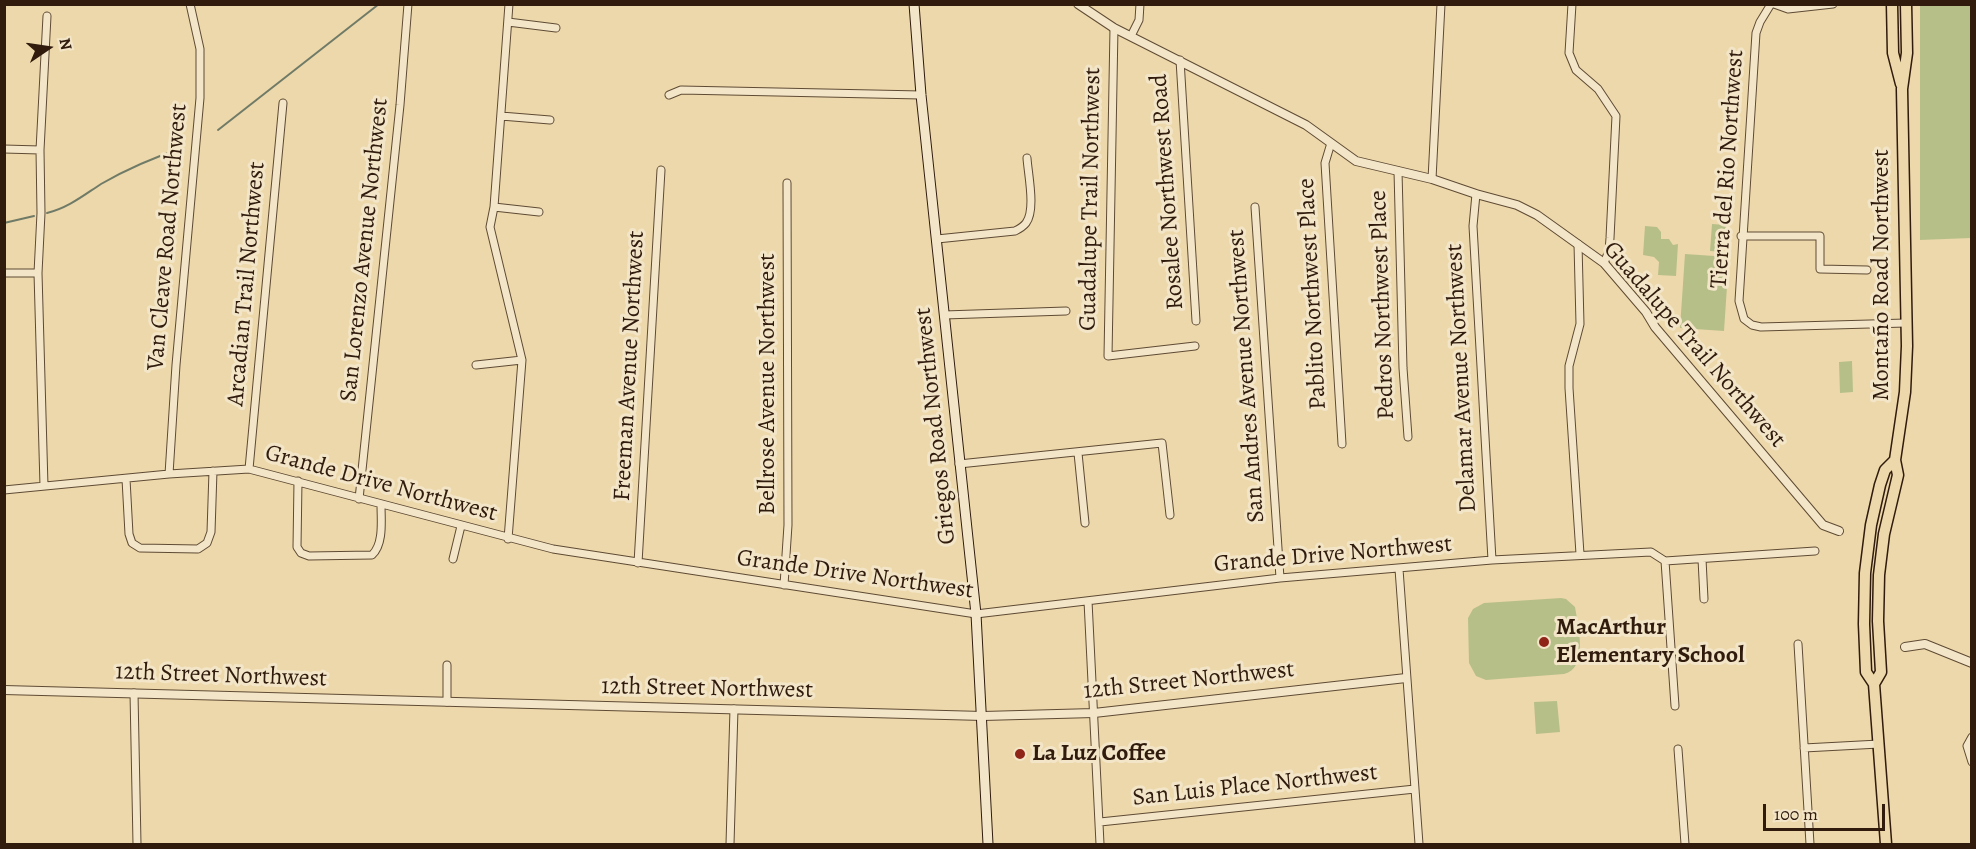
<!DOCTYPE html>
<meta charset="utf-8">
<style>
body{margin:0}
#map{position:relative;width:1976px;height:849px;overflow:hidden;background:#edd8ab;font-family:Alegreya,serif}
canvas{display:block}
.frame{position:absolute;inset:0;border:6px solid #301b0d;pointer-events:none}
.north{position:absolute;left:18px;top:18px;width:60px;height:60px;-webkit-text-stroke:4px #f3e6c8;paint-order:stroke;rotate:77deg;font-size:16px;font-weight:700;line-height:24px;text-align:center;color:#301b0d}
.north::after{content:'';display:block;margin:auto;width:21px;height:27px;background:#301b0d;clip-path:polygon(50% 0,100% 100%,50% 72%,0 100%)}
.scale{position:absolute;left:1763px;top:804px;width:122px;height:27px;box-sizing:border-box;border:3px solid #301b0d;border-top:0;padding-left:8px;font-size:18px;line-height:21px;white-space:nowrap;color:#301b0d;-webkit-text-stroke:4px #f3e6c8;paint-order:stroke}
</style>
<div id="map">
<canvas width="1976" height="849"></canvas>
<div class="frame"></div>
<div class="north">N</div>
<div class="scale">100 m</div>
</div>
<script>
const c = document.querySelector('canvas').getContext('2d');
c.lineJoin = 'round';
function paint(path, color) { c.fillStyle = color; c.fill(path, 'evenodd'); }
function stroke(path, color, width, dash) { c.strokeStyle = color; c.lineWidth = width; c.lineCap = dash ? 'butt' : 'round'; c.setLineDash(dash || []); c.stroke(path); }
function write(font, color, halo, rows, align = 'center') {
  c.font = font + ' Alegreya,serif'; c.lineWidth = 6; c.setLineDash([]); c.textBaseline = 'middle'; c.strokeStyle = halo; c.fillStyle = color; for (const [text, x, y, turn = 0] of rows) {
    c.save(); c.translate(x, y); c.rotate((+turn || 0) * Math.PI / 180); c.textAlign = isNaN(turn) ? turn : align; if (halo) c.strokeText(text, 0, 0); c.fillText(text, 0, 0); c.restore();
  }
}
paint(new Path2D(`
 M1920,5H1971V238L1920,240Z
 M1712,224L1726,225L1724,252L1710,251Z
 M1645,226L1657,227L1661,232V239H1669L1673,245L1678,244L1676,276L1658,275L1659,262L1654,257L1643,255Z
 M1685,254L1729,257L1724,331L1680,328Z
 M1852,361L1853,392L1840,393L1839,362Z
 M1561,598L1566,599L1575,607C1578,626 1589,668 1564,674L1486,680L1476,676L1469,663L1468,618L1473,609L1484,603Z
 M1557,701L1560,732L1536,734L1534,702Z`), '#b7bf89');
stroke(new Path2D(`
 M218,130L379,4
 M47,213C68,208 84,195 101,184C127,169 155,157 183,148
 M4,223L34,216`), '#707b67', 2);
const minor = new Path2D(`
 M1572,4L1569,53L1576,70L1598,89L1616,116L1610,238L1609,251L1604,263
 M1771,4L1760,22L1756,33L1739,301L1744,319L1752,325L1761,327L1906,323
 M1774,4L1788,9L1833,4
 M508,22L556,28
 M1114,28L1108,356L1195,346
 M1131,36L1139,20L1140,4
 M1180,60L1196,321
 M669,95L681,90L921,95
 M501,116L550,120
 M1331,143L1325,163L1342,444
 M4,149L40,150
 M1398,171L1403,368L1408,437
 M1432,179L1441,4
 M1476,194L1473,226L1492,560
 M494,207L539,212
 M1255,207L1280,578
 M1741,236H1820V269L1867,270
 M937,239L1015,231C1019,229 1023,227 1026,223C1036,210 1028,174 1027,158
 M1578,244L1580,324L1569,366V388L1580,554
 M4,273H38
 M944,315L1066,311
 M476,365L522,360
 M1078,453L1085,523
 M959,464L1162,443L1170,515
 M249,469L283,103
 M169,474L176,365L200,98V49L190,4
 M126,479L129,534L132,543L140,548L198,549L207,543L211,532L213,471
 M298,481L297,547L301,553L309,556L372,555C384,544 381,520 381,505
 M44,486L38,273L41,213L40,150L47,16
 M4,490L169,474L249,469L553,549L976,614L1280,578L1492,560L1651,552L1665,561L1815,551
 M359,499L400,105L408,4
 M508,539L522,360L490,227L494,207L509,4
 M453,559L461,526
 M1702,559L1704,599
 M1665,561L1675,706
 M638,563L661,170
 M1399,569L1419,844
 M784,585L788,525L787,183
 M1088,601L1100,844
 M1798,644L1810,844
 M134,693L137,844
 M447,702V665
 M1972,737L1967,746L1972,762
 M1804,748L1879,744
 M1678,749L1685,844
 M1100,822L1415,789
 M730,844L734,709`);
const tertiary = new Path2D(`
 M1078,4L1114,28L1306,125L1356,161L1432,179L1476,194L1517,205L1537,215L1604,263L1646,312L1655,327L1823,525L1839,531
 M1905,647L1925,644L1972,663
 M4,690L983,716L1094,713L1406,678`);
const secondary = new Path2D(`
 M914,4L921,95L976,614L988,844`);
const primary = new Path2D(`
 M1892,4L1893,53L1901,84
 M1874,684L1881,672L1878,621L1879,575L1884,534L1898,475L1895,460L1905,392L1907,346L1902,89L1907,53L1906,4
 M1886,844L1874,684L1866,672L1864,624L1865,573L1871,525L1880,485L1885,470L1895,460`);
stroke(minor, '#5f4a34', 9);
stroke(tertiary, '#5f4a34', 10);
stroke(secondary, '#301b0d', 11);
stroke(primary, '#301b0d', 13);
stroke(minor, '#f3e6c8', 7);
stroke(tertiary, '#f3e6c8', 8);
stroke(secondary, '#f3e6c8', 9);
stroke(primary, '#edd8ab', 10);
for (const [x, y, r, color] of [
 [1544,642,6,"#8f2418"],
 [1020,754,6,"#8f2418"]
]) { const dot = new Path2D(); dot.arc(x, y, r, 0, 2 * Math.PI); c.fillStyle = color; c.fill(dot); stroke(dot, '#f3e6c8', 2); }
write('24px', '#301b0d', '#f3e6c8', [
 ["Tierra del Rio Northwest",1728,169,-86],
 ["Rosalee Northwest Road",1168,192,-94],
 ["Guadalupe Trail Northwest",1091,199,-89],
 ["Van Cleave Road Northwest",168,237,-85],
 ["San Lorenzo Avenue Northwest",365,250,-84],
 ["Montaño Road Northwest",1882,275,-90],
 ["Arcadian Trail Northwest",247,284,-85],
 ["Pablito Northwest Place",1313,294,-93],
 ["Pedros Northwest Place",1383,305,-92],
 ["Guadalupe Trail Northwest",1694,345,49],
 ["Freeman Avenue Northwest",630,366,-87],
 ["San Andres Avenue Northwest",1247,376,-94],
 ["Delamar Avenue Northwest",1462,378,-93],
 ["Bellrose Avenue Northwest",768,384,-90],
 ["Griegos Road Northwest",936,426,-96],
 ["Grande Drive Northwest",381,484,15],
 ["Grande Drive Northwest",1333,555,-5],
 ["Grande Drive Northwest",855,575,8],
 ["12th Street Northwest",221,676,2],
 ["12th Street Northwest",1189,681,-6],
 ["12th Street Northwest",707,689,1],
 ["San Luis Place Northwest",1255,786,-6]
]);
write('bold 24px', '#301b0d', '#f3e6c8', [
 ["MacArthur",1556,628],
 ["Elementary School",1556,656],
 ["La Luz Coffee",1032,754]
], 'left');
</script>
